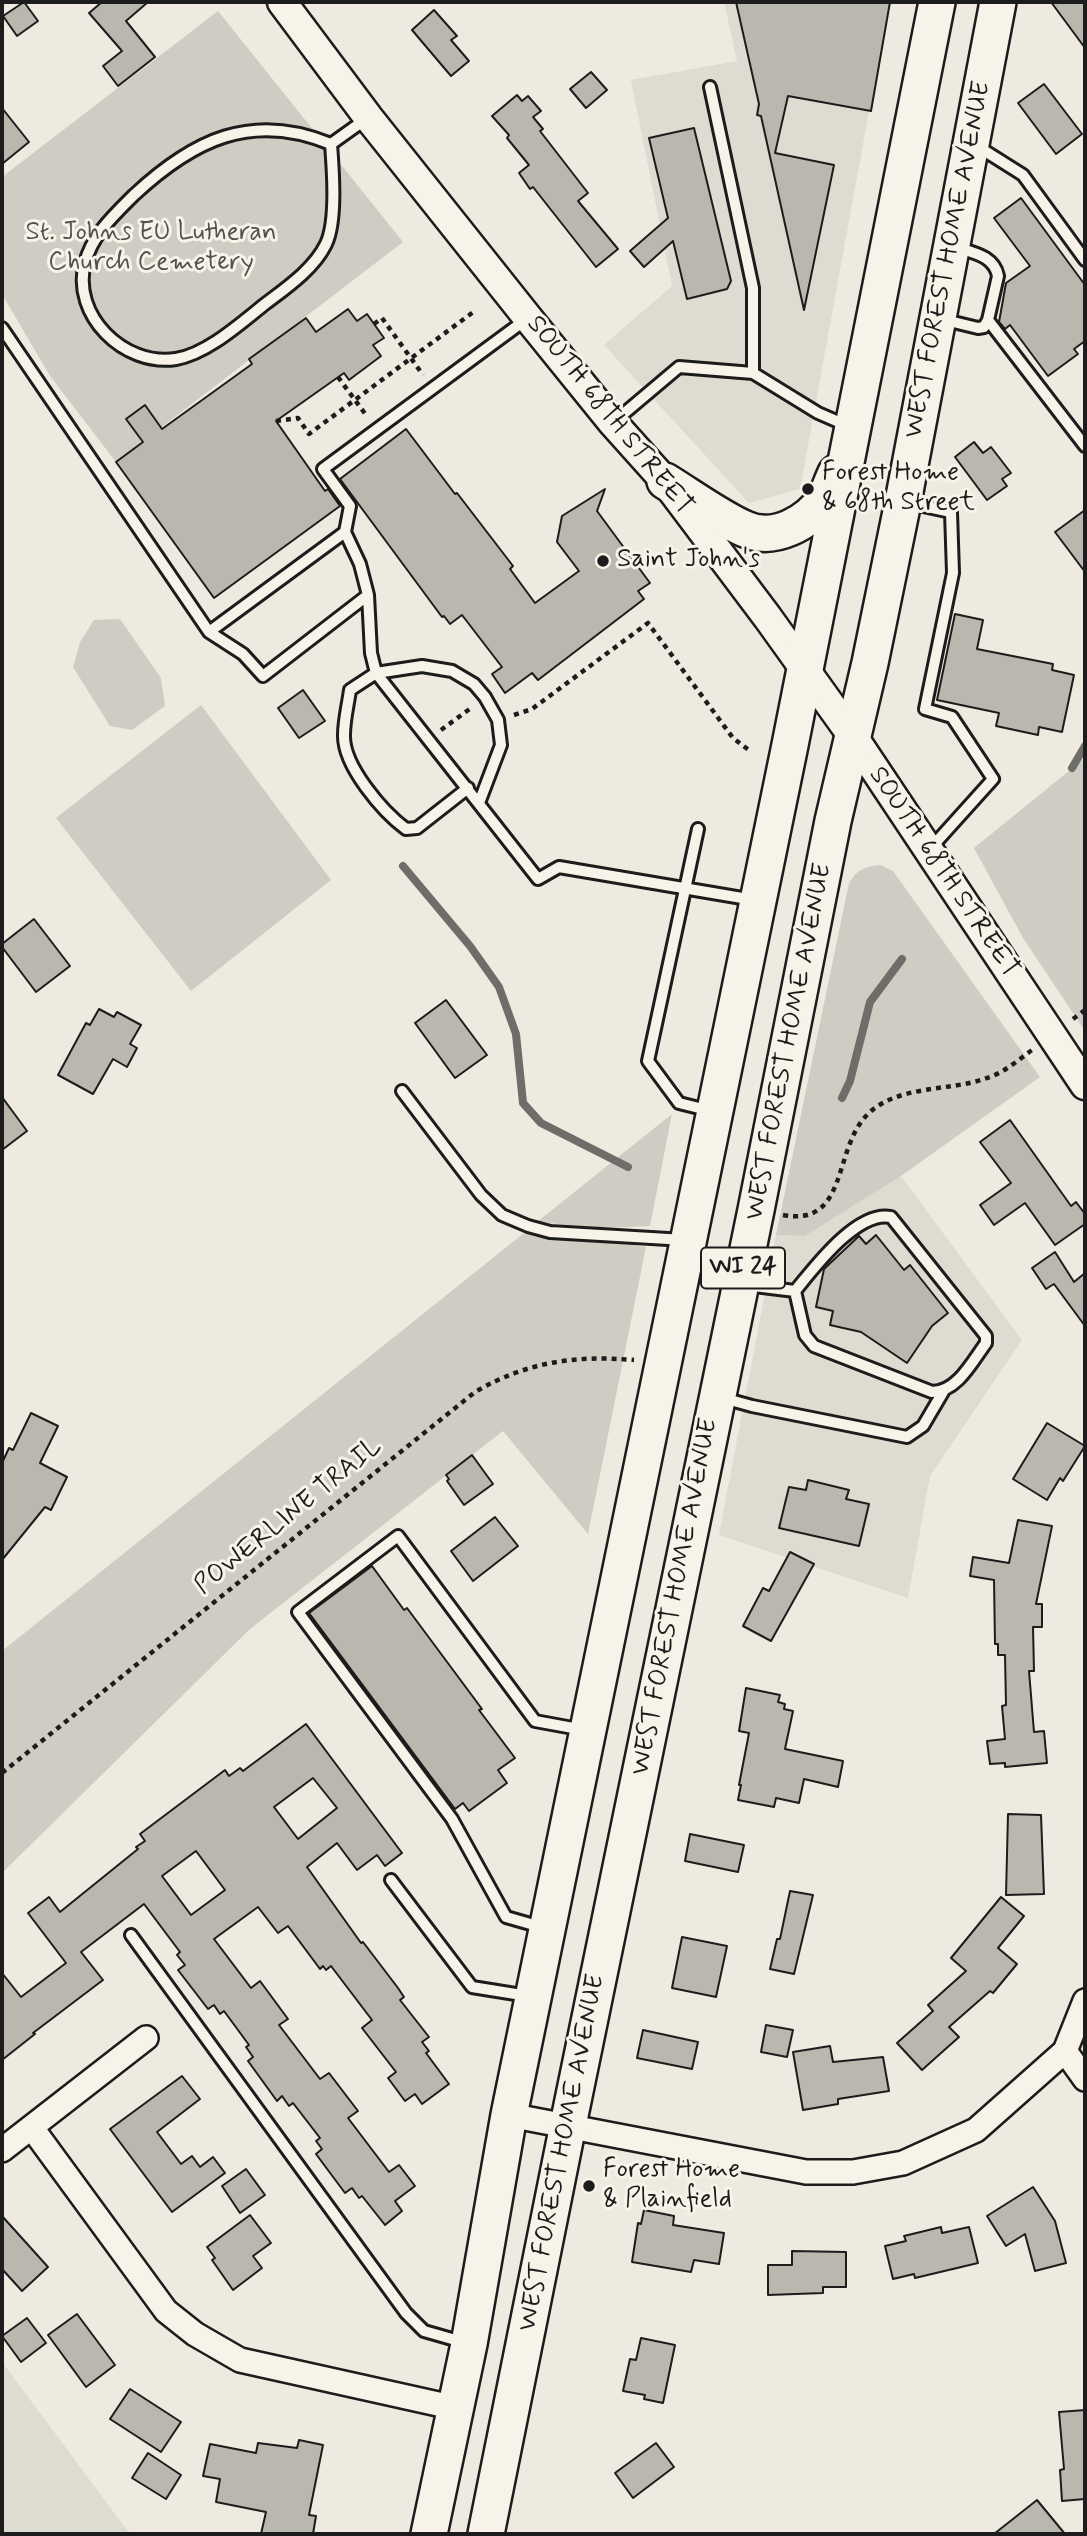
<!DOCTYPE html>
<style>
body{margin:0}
#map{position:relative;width:1087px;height:2536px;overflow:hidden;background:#eeeae0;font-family:Mynerve,sans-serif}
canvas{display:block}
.frame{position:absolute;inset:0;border:4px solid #1c1c1c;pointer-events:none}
</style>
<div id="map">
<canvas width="1087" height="2536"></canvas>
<div class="frame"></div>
</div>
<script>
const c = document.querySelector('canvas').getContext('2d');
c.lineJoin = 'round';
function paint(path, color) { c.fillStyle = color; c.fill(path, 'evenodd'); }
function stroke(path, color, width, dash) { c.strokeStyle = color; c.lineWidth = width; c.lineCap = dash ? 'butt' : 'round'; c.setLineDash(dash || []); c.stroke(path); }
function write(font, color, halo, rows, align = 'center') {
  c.font = font + ' Mynerve,sans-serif'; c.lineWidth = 6; c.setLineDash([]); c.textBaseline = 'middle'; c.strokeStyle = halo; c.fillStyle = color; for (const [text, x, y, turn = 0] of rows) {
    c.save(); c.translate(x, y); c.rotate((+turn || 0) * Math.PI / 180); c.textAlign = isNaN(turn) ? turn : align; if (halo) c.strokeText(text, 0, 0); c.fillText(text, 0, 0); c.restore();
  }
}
paint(new Path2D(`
 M724,2H889L800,489L749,503L604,345L672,286L631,80L737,61Z
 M901,1176L1022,1340L930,1476L908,1598L719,1535L776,1235L805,1236Z
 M2,2362L130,2534H2Z`), '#dedbd1');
paint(new Path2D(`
 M218,11L403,242L116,462L50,376L2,294V177Z
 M120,619L161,678L165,706L132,730L110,726L73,667L80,642L94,620Z
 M201,705L331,880L191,991L56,818Z
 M1085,758V1031L1023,938L974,848Z
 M880,865L893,871L1040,1077L901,1176L805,1236L776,1235L849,883C857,870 865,866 880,865Z
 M672,1114L650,1226L600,1228L537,1222Z
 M524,1233C564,1244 605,1240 646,1247L588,1534L503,1431L250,1629L2,1873V1651Z`), '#cfccc3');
stroke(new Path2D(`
 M1072,768L1085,746
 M403,866L470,946L499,987L516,1034L523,1103L541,1123L628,1167
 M842,1098L850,1081L870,1002L902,959`), '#6f6d69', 8);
const building = new Path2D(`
 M24,2L38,21L17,36L3,16Z
 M102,2H148L126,21L155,57L118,86L103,66L122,51L89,13Z
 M736,2H890L871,111L788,96L775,153L834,165L804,310L761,116L757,115L759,104Z
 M1051,2H1085V48Z
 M434,10L457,36L451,40L469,61L451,76L412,30Z
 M591,72L607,90L586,108L570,89Z
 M1044,84L1082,134L1056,154L1018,103Z
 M517,95L522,101L528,96L541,111L533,117L543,129L540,131L588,193L578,201L618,249L596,267L533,187L530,189L519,173L529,165L507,138L509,135L492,116Z
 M2,108L29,142L2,164Z
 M694,128L731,281L727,289L687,299L673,241L644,267L630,251L668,218L649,138Z
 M1021,198L1085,285V341L1074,349L1078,354L1048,376L1010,325L1005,329L999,322L1006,283L1030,266L994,218Z
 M348,309L357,321L367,314L384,338L373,345L381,356L349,380L344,373L276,421L325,491L328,489L340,506L214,598L116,462L143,442L126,419L145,405L162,429L252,364L249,359L306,318L316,332Z
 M406,429L455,494L457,493L513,566L510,569L535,603L579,571L557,542L562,516L605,489L597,511L650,583L638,591L644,599L538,680L532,673L505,693L492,674L502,667L462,615L450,624L444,616L442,617L340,479Z
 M974,442L983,453L991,447L1011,473L1002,479L1007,486L987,500L955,457Z
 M1085,510V572L1055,532Z
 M955,614L983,620L977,649L1053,664L1052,670L1074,675L1062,732L1039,727L1038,735L996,726L999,713L937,700Z
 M303,690L325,721L299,738L278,708Z
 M34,919L70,966L36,992L2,947V944Z
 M446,1000L487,1055L455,1078L415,1023Z
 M99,1009L114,1017L117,1012L141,1025L130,1044L137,1048L127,1067L113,1059L93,1094L58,1075L86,1023L90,1025Z
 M2,1097L27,1131L2,1150Z
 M1010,1120L1071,1206L1076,1202L1085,1214V1224L1055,1245L1025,1203L994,1225L980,1205L1011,1183L980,1142Z
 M876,1235L904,1270L910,1265L948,1313L932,1326L907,1363L861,1332L830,1325L833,1311L816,1307L824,1269L859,1236L866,1244Z
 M1055,1252L1074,1282L1085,1273V1326L1054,1284L1046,1289L1032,1268Z
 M31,1413L58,1426L40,1463L67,1477L51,1510L45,1507L2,1560V1463L9,1448L13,1450Z
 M1047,1423L1085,1446L1063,1481L1060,1478L1047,1500L1013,1479Z
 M472,1455L493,1484L464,1505L447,1481L449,1479L446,1475Z
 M808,1480L849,1490L846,1499L869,1504L859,1546L779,1528L789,1487L806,1490Z
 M495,1517L518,1546L473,1581L451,1551Z
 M1018,1520L1052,1526L1036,1604H1042V1627H1033L1034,1671H1029L1034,1732L1044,1731L1047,1763L1005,1767V1763L990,1764L987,1741L1005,1739L1002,1706L1006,1705L1005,1655H998V1644H995L994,1580L970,1576L973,1557L1009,1563Z
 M790,1552L814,1564L771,1641L743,1626L763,1588L769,1591Z
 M372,1566L404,1610L407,1608L482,1709L479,1710L515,1758L498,1770L507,1783L469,1811L463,1803L455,1809L309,1613Z
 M746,1688L780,1695L778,1702L785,1704L784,1709L793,1711L785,1749L843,1761L838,1787L804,1779L799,1803L776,1798L774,1807L738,1800L741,1785H739L749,1733L739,1731Z
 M306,1724L402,1853L385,1866L377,1855L357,1870L337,1843L307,1867L361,1943L363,1942L398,1988L404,1997L400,2000L429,2037L422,2042L429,2051L426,2053L449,2084L422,2104L415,2094L405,2101L388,2078L396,2072L362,2028L372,2020L331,1966L326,1970L323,1966L320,1969L288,1926L278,1933L258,1907L214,1939L251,1988L260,1981L288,2019L279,2025L320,2079L329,2073L358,2111L348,2118L389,2172L399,2165L415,2186L395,2201L402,2211L385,2225L362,2196L359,2198L352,2188L345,2193L316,2154L322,2149L316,2141L320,2138L293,2103L289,2106L282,2096L277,2101L248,2061L253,2057L246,2047L249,2045L224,2011L220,2014L214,2005L208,2009L178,1970L185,1965L177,1955L180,1952L144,1904L81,1952L103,1980L33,2033L35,2034L2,2060V1973L21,1997L66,1963L28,1913L49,1897L60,1912L138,1849L136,1847L145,1841L140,1834L225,1770L229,1776L240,1768L243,1771ZM313,1778L337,1808L298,1839L274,1807ZM196,1851L225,1890L191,1915L162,1876Z
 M1008,1814L1041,1815L1044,1894L1006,1895Z
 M690,1834L744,1845L738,1872L685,1861Z
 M790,1891L813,1895L794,1974L770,1969L777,1939H780Z
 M1001,1897L1024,1916L998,1948L1017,1964L993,1993L990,1991L949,2027L959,2037L922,2070L897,2043L933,2011L928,2005L966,1971L951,1958Z
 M682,1937L727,1946L716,1997L672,1988Z
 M766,2025L793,2030L787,2057L761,2052Z
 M643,2030L698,2042L692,2069L637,2058Z
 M830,2046L833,2062L883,2057L889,2091L838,2099V2104L803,2110L793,2052Z
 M182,2076L200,2099L157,2132L181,2164L192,2156L200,2167L213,2157L225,2173L172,2212L110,2129Z
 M246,2169L265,2195L240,2213L222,2186Z
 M1033,2187L1055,2221L1066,2263L1035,2271L1025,2234L1006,2246L987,2216Z
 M644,2210L674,2216L673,2225L724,2233L719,2264L694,2260L691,2272L632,2262L638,2223L641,2224Z
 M250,2215L271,2243L253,2256L262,2268L233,2290L212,2260L215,2258L207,2247Z
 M2,2216L48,2267L22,2291L2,2269Z
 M941,2227L942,2233L969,2227L978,2263L915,2278L914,2274L893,2279L885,2246L906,2241L904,2236Z
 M792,2251L846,2252V2287H823V2293L768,2295V2265H792Z
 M77,2314L115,2365L86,2387L48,2335Z
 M27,2318L46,2343L21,2362L2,2336Z
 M641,2338L675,2345L663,2403L644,2399L645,2395L623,2391L630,2359L636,2360Z
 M130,2389L181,2422L161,2452L110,2419Z
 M1085,2410V2499L1062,2501L1060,2470L1064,2469L1059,2412Z
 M299,2440L323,2445L309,2515L316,2516L313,2534H261L266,2512L216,2502L220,2479L203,2476L210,2444L256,2453L258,2443L297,2448Z
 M656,2443L674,2467L633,2498L615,2473Z
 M148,2453L181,2475L166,2499L132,2478Z
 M1037,2500L1065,2534H994Z`);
paint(building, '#bab7af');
stroke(building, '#1c1c1c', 2);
const service = new Path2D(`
 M710,87L753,288V373
 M331,144C333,170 337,221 326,244C314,269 286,288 265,304C241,323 207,354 176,359C124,367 71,315 85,263C92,235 114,215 134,195C193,140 252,111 331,144L366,119
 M977,146L1023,175L1085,260
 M528,318L323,469L350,506L345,532L360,564L368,595L371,653L376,673L538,879L559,867L754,900
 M941,319L978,328L984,327L988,320L998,276C994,256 974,253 956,247
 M988,320L1085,446
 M2,328L209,632L345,532
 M615,421L679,367L753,373L818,413L848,426
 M909,503L951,512L953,573L925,709L952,717L993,779L930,849
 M209,632L243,654L263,676L368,595
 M468,788L417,828L406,829C383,812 343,766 344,735C344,720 348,705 350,690L376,673L422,666L452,671L474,684L485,697L498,720L501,745L479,803
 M698,829L648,1061L679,1103L711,1111
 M402,1091L481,1195L502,1215L528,1226L550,1232L685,1240
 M746,1285L795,1291C814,1268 857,1210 891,1217L986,1336V1343C972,1362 957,1392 932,1392L814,1346L805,1335L795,1291
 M723,1398L752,1406L907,1437L923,1426L943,1392
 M391,1880L472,1987L528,1996
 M541,1927L506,1917L452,1819L298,1612L398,1536L535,1721L584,1730
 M131,1935L406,2313L424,2331L466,2343`);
const minor = new Path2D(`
 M1065,2051L1085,2079
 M509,2115L806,2172H853L903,2163L976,2130L1065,2051L1085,2001
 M32,2128L166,2311L195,2334L240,2360L456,2408
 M2,2150L146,2038`);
const tertiary = new Path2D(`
 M282,2L368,117L528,318L613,423L665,481L768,618L854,738L1085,1085`);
const primary = new Path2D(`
 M665,481C688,495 721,519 745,529C774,542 809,523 825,498C829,491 832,481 836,473
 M429,2534L469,2344L509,2115L790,745L937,2
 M486,2534L568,2125L756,1210L833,821L870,663L903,502L998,2`);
stroke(service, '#1c1c1c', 16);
stroke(minor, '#1c1c1c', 28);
stroke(tertiary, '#1c1c1c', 33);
stroke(primary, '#1c1c1c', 40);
stroke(new Path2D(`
 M374,324L382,318L423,375
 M338,377L366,415
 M276,421L298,418L309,434L476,310
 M514,715L532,709L648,623L733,738L750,751
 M441,730L471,708
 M1073,1019L1085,1010
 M783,1215C848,1227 833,1151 866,1116C896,1084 949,1092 987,1078C1004,1073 1018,1060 1032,1050
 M2,1773L475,1392C527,1362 574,1355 634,1360`), '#1c1c1c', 4.5, [5, 5]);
stroke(service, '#f7f3e8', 10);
stroke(minor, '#f7f3e8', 23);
stroke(tertiary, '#f7f3e8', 28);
stroke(primary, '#f7f3e8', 35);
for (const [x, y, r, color] of [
 [808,489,7,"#1c1c1c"],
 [603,561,7,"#1c1c1c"],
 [589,2186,7,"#1c1c1c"]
]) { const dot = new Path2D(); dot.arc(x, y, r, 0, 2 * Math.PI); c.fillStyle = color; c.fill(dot); stroke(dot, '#f7f3e8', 2.5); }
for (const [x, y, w] of [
 [743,1268,84]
]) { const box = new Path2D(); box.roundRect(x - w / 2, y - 20.5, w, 41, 5); c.fillStyle = '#f7f3e8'; c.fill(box); stroke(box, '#1c1c1c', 2); }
write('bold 24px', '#1c1c1c', null, [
 ["WI 24",743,1268]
]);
write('26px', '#52514e', '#f7f3e8', [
 ["St. Johns EU Lutheran",151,234],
 ["Church Cemetery",151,264]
]);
write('26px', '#1c1c1c', '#f7f3e8', [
 ["WEST FOREST HOME AVENUE",949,260,-79],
 ["SOUTH 68TH STREET",609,416,51],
 ["SOUTH 68TH STREET",943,873,56],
 ["WEST FOREST HOME AVENUE",790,1042,-79],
 ["POWERLINE TRAIL",289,1517,-39],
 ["WEST FOREST HOME AVENUE",676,1597,-79],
 ["WEST FOREST HOME AVENUE",563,2153,-79]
]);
write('26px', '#1c1c1c', '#f7f3e8', [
 ["Forest Home",822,474],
 ["& 68th Street",822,504],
 ["Saint John's",617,561],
 ["Forest Home",603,2171],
 ["& Plainfield",603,2201]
], 'left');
</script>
